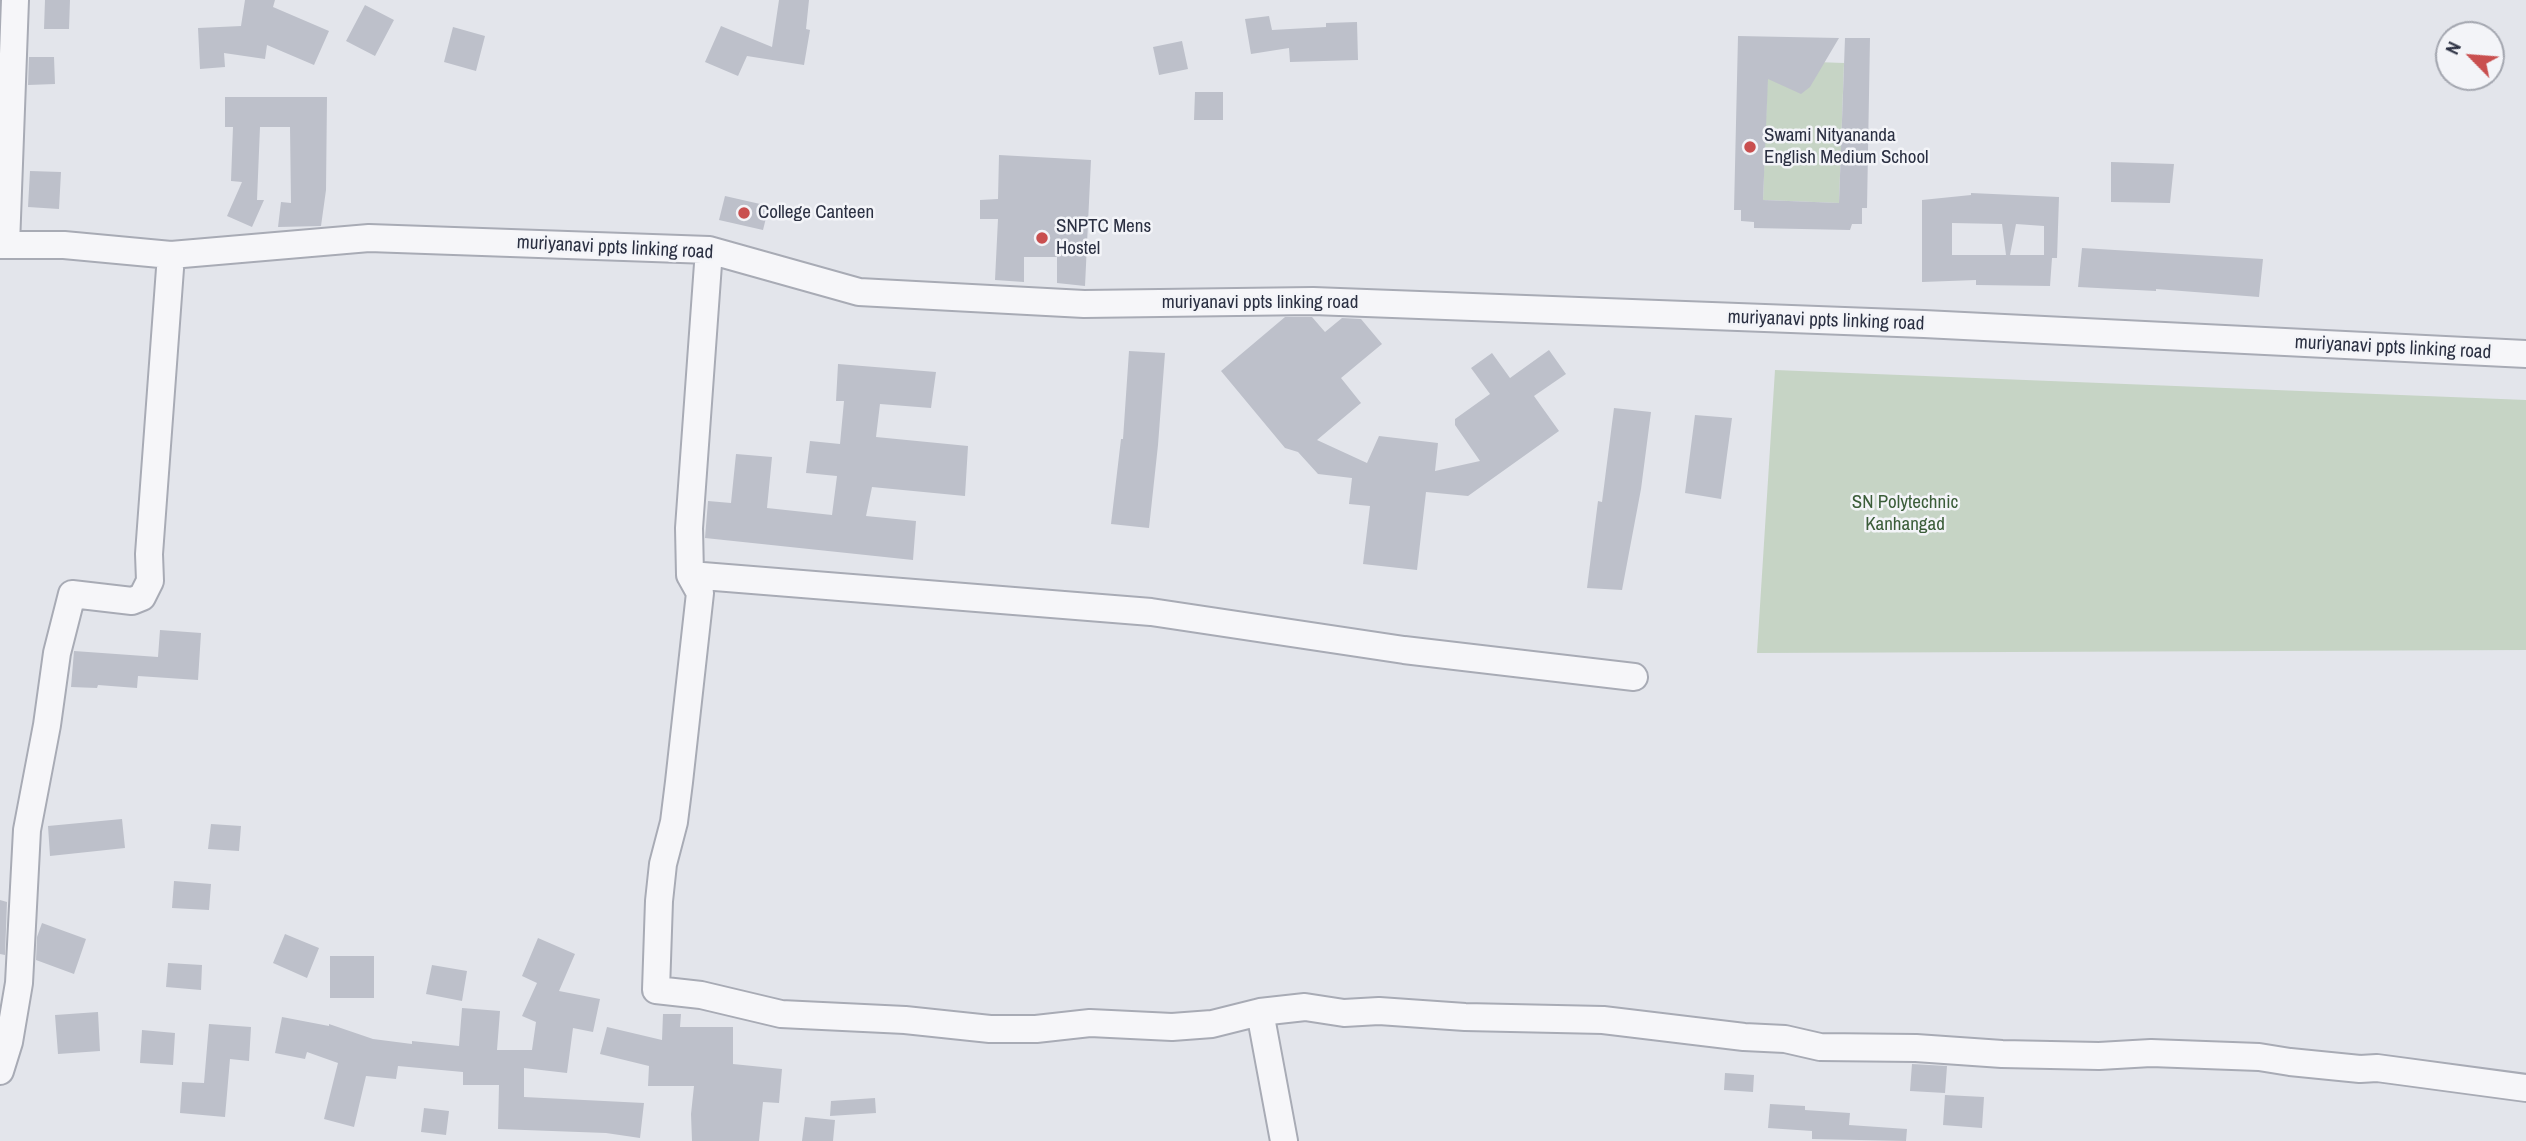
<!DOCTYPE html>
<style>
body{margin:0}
#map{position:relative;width:2526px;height:1141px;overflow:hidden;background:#e3e5eb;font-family:"Archivo Narrow",sans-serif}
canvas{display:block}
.north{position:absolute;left:2435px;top:21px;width:70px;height:70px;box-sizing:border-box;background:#f3f4f8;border:2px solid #a3a6af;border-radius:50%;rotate:295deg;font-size:19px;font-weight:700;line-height:28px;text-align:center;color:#2b3042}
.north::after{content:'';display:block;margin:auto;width:24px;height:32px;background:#c94f4f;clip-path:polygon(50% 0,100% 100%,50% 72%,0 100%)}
</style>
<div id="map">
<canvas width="2526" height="1141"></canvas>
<div class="north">N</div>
</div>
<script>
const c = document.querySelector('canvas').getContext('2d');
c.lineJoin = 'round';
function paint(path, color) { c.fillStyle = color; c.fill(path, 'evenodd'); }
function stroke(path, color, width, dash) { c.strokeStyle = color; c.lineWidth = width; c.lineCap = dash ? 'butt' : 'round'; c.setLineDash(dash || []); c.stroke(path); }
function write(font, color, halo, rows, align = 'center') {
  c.font = font + ' "Archivo Narrow",sans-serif'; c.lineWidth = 5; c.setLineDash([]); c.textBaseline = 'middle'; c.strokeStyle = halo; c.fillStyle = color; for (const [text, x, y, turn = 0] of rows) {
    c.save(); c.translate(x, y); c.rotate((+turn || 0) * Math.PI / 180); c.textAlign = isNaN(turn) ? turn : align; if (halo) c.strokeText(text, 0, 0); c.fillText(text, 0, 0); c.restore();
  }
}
paint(new Path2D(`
 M1816,62L1844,63L1839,203L1763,200L1768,64Z
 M1775,370L2526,400V650L1757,653Z`), '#c6d4c5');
paint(new Path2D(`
 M45,0H70L69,29H44Z
 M245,0H275L273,7L329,31L314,65L267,45L265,59L224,53L225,67L200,69L198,28L241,26Z
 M779,0H809L806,29L810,30L804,65L747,56L738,76L705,62L721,26L772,47Z
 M365,5L394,20L375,56L346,41Z
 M1269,16L1272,30L1326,27V23L1357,22L1358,60L1290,62L1289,48L1251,54L1245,19Z
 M453,27L485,36L476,71L444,62Z
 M1738,36L1839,38L1810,87L1801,94L1768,79L1763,200L1839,203L1845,38H1870L1867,208H1862V224H1852L1850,230L1754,228V222L1741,221V210H1734Z
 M1182,41L1188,69L1159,75L1153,47Z
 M29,57H54L55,84L28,85Z
 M1195,92H1223V120H1194Z
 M225,97H327L326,190L321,226L278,227L281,202L291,203L290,127H260L257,200H264L252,227L227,216L242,182L231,181L233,127H225Z
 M999,155L1091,160L1085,286L1057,283V257H1024V282L995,280L998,219H980V200L998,199Z
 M2111,162L2174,164L2170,203L2111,202Z
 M30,171L61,172L59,209L28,207Z
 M1971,193L2059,197L2057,258H2052L2050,286L1976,285V280L1922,282V200L1971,195ZM1952,223L2002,224L2006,255H1952ZM2016,224L2044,226V255H2010Z
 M725,196L769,206L763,230L719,220Z
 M2082,248L2263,259L2259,297L2156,289V291L2078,287Z
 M1285,317H1312L1325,332L1342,318L1361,319L1382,344L1341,378L1361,403L1317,440L1367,463L1379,436L1438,443L1435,471L1480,461L1455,425V419L1490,394L1471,368L1492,353L1510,378L1549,350L1566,374L1534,396L1559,431L1468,496L1426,492L1417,570L1363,564L1370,506L1349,504L1352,478L1318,474L1298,452L1285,448L1221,371Z
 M1129,351L1165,353L1158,445L1149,528L1111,524L1121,439H1123Z
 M838,364L936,372L931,408L880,404L876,437L968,446L965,496L872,487L866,516L916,521L913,560L705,538L708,501L731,503L736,454L772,457L767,508L832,515L837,476L806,473L810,441L840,444L844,401H836Z
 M1614,408L1651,412L1641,489L1622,590L1587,588L1598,501L1602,502Z
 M1695,415L1732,418L1721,499L1685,493Z
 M160,630L201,633L198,680L138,676L137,688L98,685L97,688L71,687L74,651L158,657Z
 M122,819L125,848L50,856L48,826Z
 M211,824L241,826L239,851L208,849Z
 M174,881L211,884L209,910L172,908Z
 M0,900L7,902L5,955L0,954Z
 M42,923L86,939L74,974L36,960L37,937Z
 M285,934L319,948L307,978L273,963Z
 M538,938L575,954L559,991L600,999L593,1032L573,1028L567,1073L524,1068V1097L644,1103L640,1138L606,1133L498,1129L499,1085H463V1072L398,1066L396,1079L366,1076L354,1127L324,1119L338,1063L307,1052L305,1059L275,1053L282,1017L329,1026V1024L373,1039L412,1044V1041L459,1046L462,1008L500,1011L497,1050H532L536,1022L522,1016L537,983L522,976Z
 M330,956H374V998H330Z
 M168,963L202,965L201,990L166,987Z
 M432,965L467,971L462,1001L426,994Z
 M98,1012L100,1051L58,1054L55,1015Z
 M663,1014H681L680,1027H733V1064L782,1069L779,1103L763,1102L759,1141H692L691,1114L694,1086H648L649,1066L600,1054L607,1027L662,1040Z
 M209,1024L251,1027L249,1061L230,1059L225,1117L180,1113L182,1082L204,1083Z
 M142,1030L175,1033L173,1065L140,1063Z
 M1912,1064L1947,1066L1945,1093L1910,1091Z
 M1725,1073L1754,1075L1753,1092L1724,1090Z
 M1945,1095L1984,1097L1982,1128L1943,1125Z
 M875,1098L876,1113L830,1116L831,1101Z
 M1770,1104L1805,1106V1110L1850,1113L1849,1125L1907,1129L1906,1141L1812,1139V1131L1768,1128Z
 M424,1108L449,1111L446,1135L421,1132Z
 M805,1117L835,1120L833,1141H802Z`), '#bdc0ca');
const minor = new Path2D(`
 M0,245H64L171,255L369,238L709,250L859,292L1084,304L1313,301L1924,324L2526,354
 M6,245L15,0
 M709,250L689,528L690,575L700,593L679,782L674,822L663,864L659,901L656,990L701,995L781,1014L905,1020L990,1029H1036L1090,1023L1172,1027L1212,1024L1260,1012L1305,1007L1344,1013L1379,1011L1465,1017L1603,1020L1744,1037L1785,1039L1820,1047L1916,1048L2002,1054L2099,1056L2151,1053L2259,1057L2290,1062L2360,1069L2377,1068L2526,1088
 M690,575L1151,612L1404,650L1634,677
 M1260,1012L1284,1141
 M0,1071L9,1042L19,983L27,830L47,725L57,653L72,594L132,601L142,597L150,581L149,554L171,255`);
stroke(minor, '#a8abb5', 30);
stroke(minor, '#f6f6f9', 26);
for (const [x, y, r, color] of [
 [1750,147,7,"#c94f4f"],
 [744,213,7,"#c94f4f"],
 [1042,238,7,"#c94f4f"]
]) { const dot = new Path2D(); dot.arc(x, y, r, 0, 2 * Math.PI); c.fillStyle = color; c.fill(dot); stroke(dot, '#f3f4f8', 2.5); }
write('19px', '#2b3042', '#f3f4f8', [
 ["Swami Nityananda",1764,136],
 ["English Medium School",1764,158],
 ["College Canteen",758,213],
 ["SNPTC Mens",1056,227],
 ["Hostel",1056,249]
], 'left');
write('19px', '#2b3042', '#f3f4f8', [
 ["muriyanavi ppts linking road",615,248,3],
 ["muriyanavi ppts linking road",1260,303],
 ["muriyanavi ppts linking road",1826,321,2],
 ["muriyanavi ppts linking road",2393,348,3]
]);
write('19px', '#3b5d39', '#f3f4f8', [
 ["SN Polytechnic",1905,503],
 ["Kanhangad",1905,525]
]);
</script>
